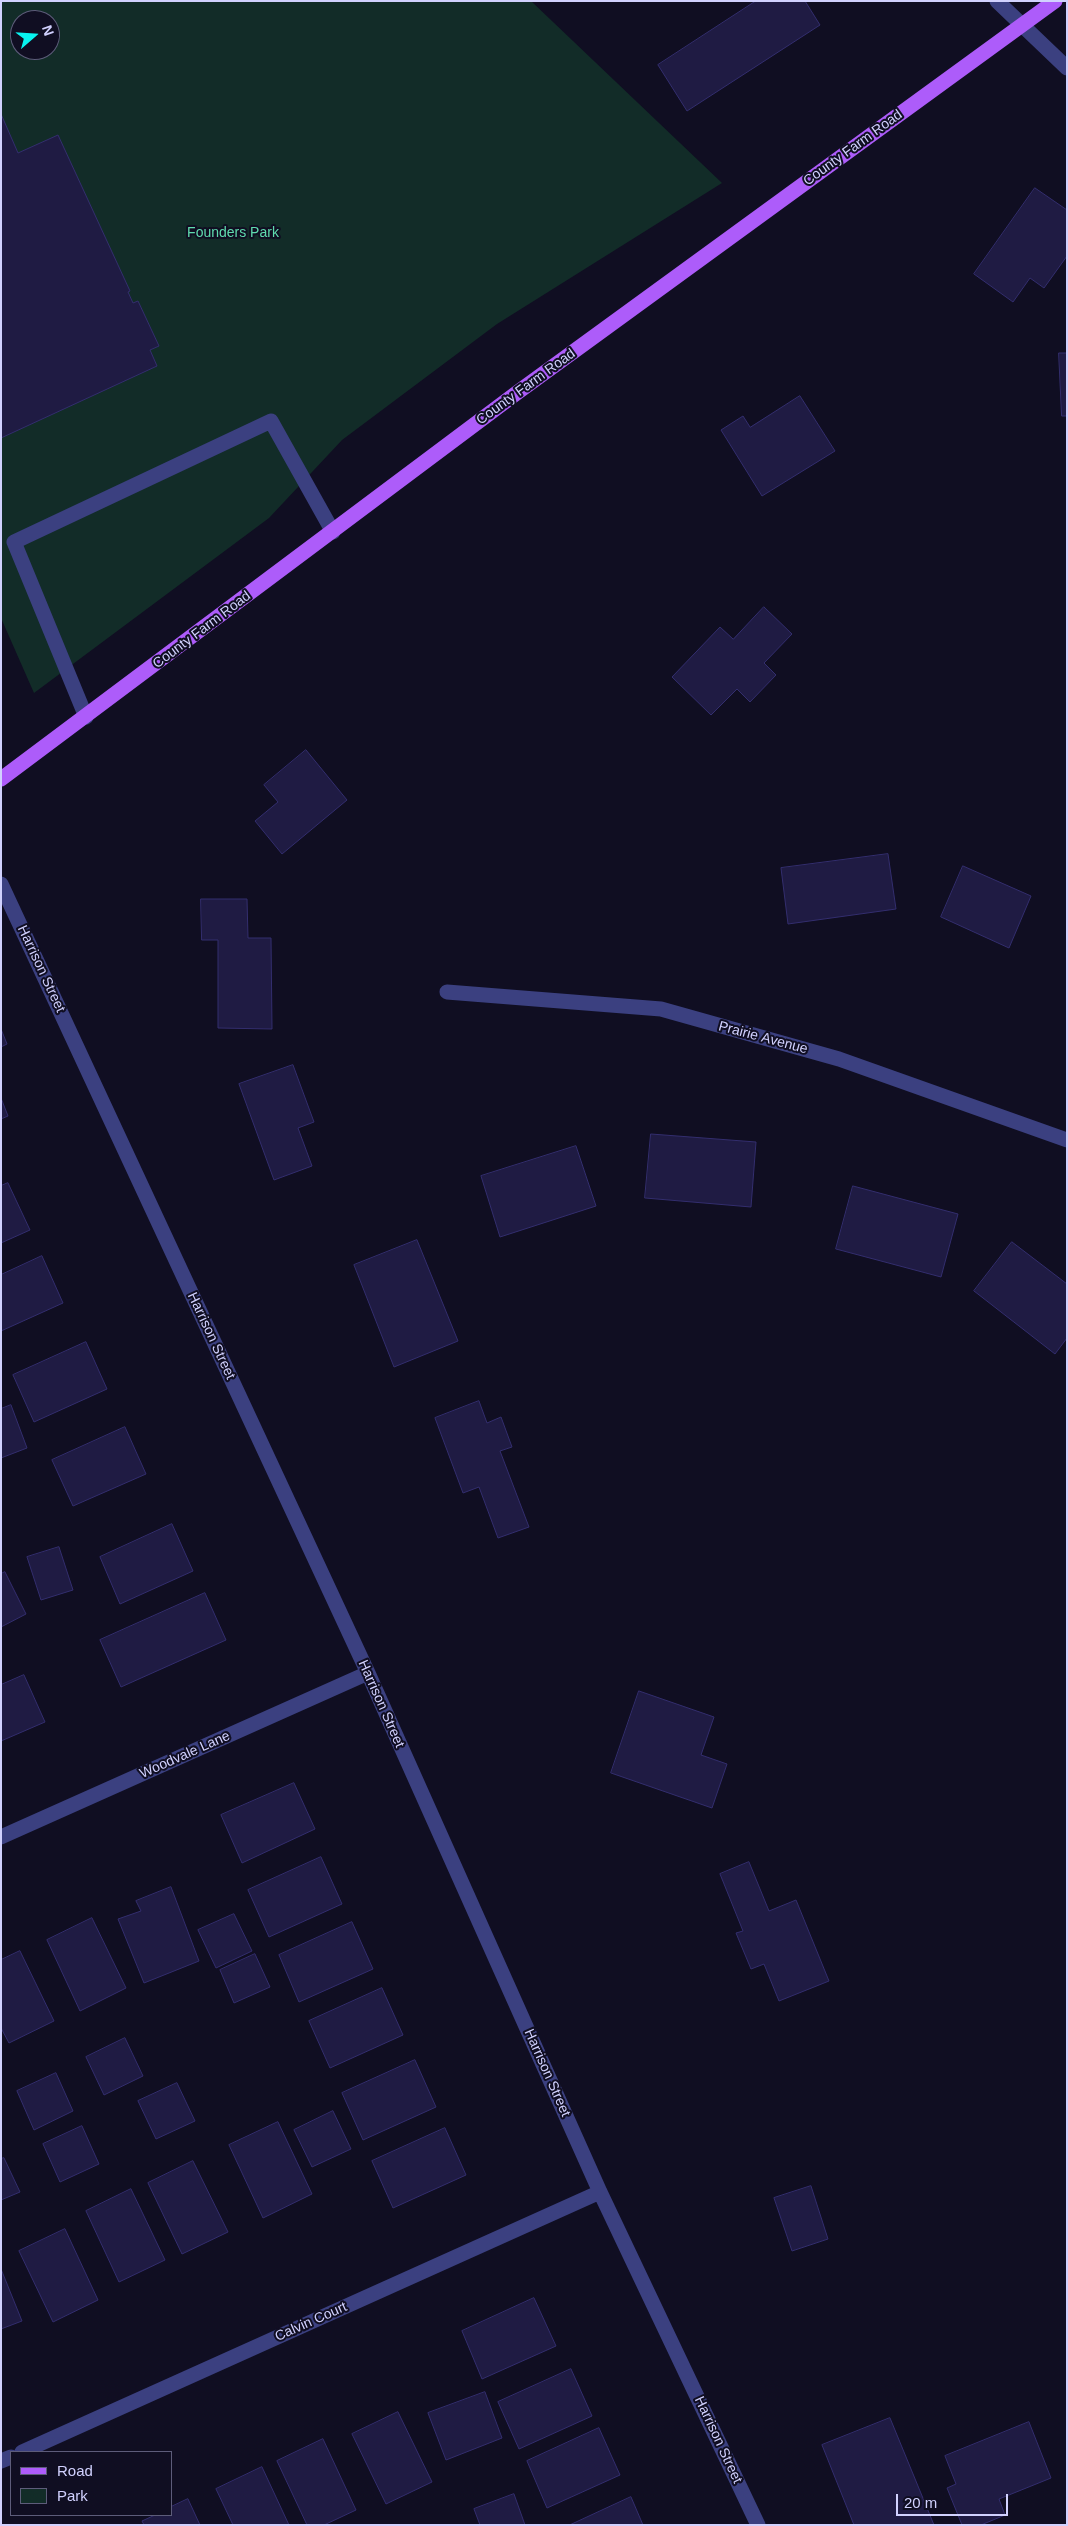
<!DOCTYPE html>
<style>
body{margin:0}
#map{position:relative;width:1068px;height:2526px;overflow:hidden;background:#100e22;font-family:Helvetica,sans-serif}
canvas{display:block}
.frame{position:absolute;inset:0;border:2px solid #d1d1fe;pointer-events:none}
.legend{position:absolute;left:10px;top:2451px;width:162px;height:65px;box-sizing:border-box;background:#100e22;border:1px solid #5d5c7a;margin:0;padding:6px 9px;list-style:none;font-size:15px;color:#d1d1fe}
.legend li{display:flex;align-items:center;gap:10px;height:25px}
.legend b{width:25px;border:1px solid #5d5c7a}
.north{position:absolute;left:10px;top:10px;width:50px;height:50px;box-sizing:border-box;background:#100e22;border:1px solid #5d5c7a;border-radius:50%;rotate:71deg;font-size:14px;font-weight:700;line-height:20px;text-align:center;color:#d1d1fe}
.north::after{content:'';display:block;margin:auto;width:18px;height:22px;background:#08f3f0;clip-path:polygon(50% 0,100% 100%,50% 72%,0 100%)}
.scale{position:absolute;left:896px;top:2494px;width:112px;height:22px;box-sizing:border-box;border:2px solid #d1d1fe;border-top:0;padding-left:6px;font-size:15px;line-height:18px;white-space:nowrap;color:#d1d1fe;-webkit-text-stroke:4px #100e22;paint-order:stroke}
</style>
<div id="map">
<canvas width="1068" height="2526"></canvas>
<div class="frame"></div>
<ul class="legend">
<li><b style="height:6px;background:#ad5cfa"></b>Road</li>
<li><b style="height:14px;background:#122c28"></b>Park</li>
</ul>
<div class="north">N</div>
<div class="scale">20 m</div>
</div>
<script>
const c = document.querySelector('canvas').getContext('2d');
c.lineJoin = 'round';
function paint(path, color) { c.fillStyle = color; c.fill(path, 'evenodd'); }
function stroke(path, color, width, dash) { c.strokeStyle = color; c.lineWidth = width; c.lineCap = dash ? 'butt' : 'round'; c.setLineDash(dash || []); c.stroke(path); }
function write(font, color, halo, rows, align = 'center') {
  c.font = font + ' Helvetica,sans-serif'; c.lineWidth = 4; c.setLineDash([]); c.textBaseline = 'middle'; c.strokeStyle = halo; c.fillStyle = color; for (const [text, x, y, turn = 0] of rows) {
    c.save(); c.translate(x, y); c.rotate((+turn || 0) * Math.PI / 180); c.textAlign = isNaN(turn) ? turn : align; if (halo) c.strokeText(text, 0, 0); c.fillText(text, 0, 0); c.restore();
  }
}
paint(new Path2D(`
 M1,1H531L722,183L497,324L342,440L269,518L34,693L1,618ZM20,20H50V50H20Z`), '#122c28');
const building = new Path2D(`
 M756,1H805L820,25L687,111L658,65Z
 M1,114L18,153L58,135L130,291L128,292L133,303L138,301L159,346L150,350L157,366L1,438Z
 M1035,188L1067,210V256L1044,288L1030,278L1013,302L974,274Z
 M1059,353H1067V416H1062Z
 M800,396L835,451L762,496L721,430L743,416L750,427Z
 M764,607L792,634L764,663L776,675L750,702L737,689L711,715L672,677L720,627L733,639Z
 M306,750L347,800L282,854L255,821L278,802L264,785Z
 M888,854L896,909L788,924L781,868Z
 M963,866L1031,896L1009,948L941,917Z
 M201,899H247L248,938H271L272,1029L218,1028V940H202Z
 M1,1029L7,1044L1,1047Z
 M293,1065L314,1122L298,1128L312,1166L274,1180L239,1084Z
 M1,1098L8,1116L1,1119Z
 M651,1134L756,1142L751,1207L645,1198Z
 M576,1146L596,1206L500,1237L481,1176Z
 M8,1183L30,1230L1,1243V1186Z
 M853,1186L958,1214L941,1277L836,1249Z
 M417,1240L458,1341L394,1367L354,1265Z
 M1012,1242L1067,1284V1338L1055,1354L974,1291Z
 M42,1256L63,1303L1,1331V1275Z
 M86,1342L107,1389L34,1422L13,1375Z
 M479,1401L487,1423L501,1417L512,1447L500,1451L529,1527L498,1538L479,1487L463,1493L435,1418Z
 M11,1405L27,1448L1,1458V1409Z
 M125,1427L146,1474L73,1506L52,1460Z
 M172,1524L193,1571L120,1604L100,1557Z
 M59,1547L73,1590L41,1600L27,1557Z
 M5,1572L26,1614L1,1627V1574Z
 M205,1593L226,1640L121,1687L100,1640Z
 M24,1675L45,1722L1,1741V1685Z
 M639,1691L714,1717L701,1755L727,1764L712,1808L611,1773Z
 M294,1783L315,1829L242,1863L221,1815Z
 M321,1857L342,1904L269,1937L248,1890Z
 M749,1862L769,1911L796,1900L829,1981L779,2001L764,1964L751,1969L736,1933L743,1931L720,1874Z
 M171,1887L199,1961L144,1983L118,1919L141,1911L136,1901Z
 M234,1914L252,1951L216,1968L198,1930Z
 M92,1918L126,1988L80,2011L47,1940Z
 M352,1922L373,1969L299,2002L279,1955Z
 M20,1951L54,2021L9,2043L1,2028V1960Z
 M255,1954L270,1987L234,2003L220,1970Z
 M382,1988L403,2035L330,2068L309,2021Z
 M125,2038L143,2076L104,2095L86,2057Z
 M415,2060L436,2107L363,2140L342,2093Z
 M56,2073L73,2111L34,2130L17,2091Z
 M177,2083L195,2121L156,2139L138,2101Z
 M333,2111L351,2149L312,2167L294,2130Z
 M278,2122L312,2194L263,2218L229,2145Z
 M82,2126L99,2164L60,2182L43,2144Z
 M445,2128L466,2175L393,2208L372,2161Z
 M4,2158L20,2192L1,2200V2159Z
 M193,2161L228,2232L182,2254L148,2183Z
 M811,2186L828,2239L792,2251L774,2198Z
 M131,2189L165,2260L119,2282L86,2211Z
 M65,2229L98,2300L53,2322L19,2251Z
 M1,2269L22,2321L1,2329Z
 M534,2298L556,2346L482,2379L462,2331Z
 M571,2369L592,2416L519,2449L498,2402Z
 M485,2392L502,2438L446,2460L428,2413Z
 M398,2412L432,2482L386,2504L352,2434Z
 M890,2418L934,2525H854L822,2445Z
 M1029,2422L1051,2478L999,2499L1005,2515L981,2525H962L947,2488L956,2484L945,2456Z
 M599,2428L620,2475L547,2508L527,2461Z
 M323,2439L356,2510L324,2525H307L277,2461Z
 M262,2467L289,2525H233L216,2489Z
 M514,2494L525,2525H480L474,2509Z
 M631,2497L643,2525H570Z
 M188,2499L200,2525H144L142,2521L155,2515H171V2507Z`);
paint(building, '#1f1b43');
stroke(building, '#332e6e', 1);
stroke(new Path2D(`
 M997,1L1067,68
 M86,717L14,542L271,421L333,532
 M1,884L368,1673L600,2192L758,2525
 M447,992L661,1009L839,1059L1067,1140
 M1,1837L368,1673
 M22,2452L600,2192
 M1,2461L11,2457`), '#3b4080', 15);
stroke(new Path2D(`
 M1,779L518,392L1055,1`), '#ad5cfa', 15);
write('14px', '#d1d1fe', '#100e22', [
 ["County Farm Road",853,148,-36],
 ["County Farm Road",526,387,-36],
 ["County Farm Road",202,630,-37],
 ["Harrison Street",41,969,65],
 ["Prairie Avenue",763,1038,15],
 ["Harrison Street",211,1336,65],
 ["Harrison Street",381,1704,66],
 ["Woodvale Lane",185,1755,-24],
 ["Harrison Street",547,2073,66],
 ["Calvin Court",311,2322,-24],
 ["Harrison Street",718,2440,65]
]);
write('14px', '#5fdbae', '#100e22', [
 ["Founders Park",233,233]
]);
</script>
